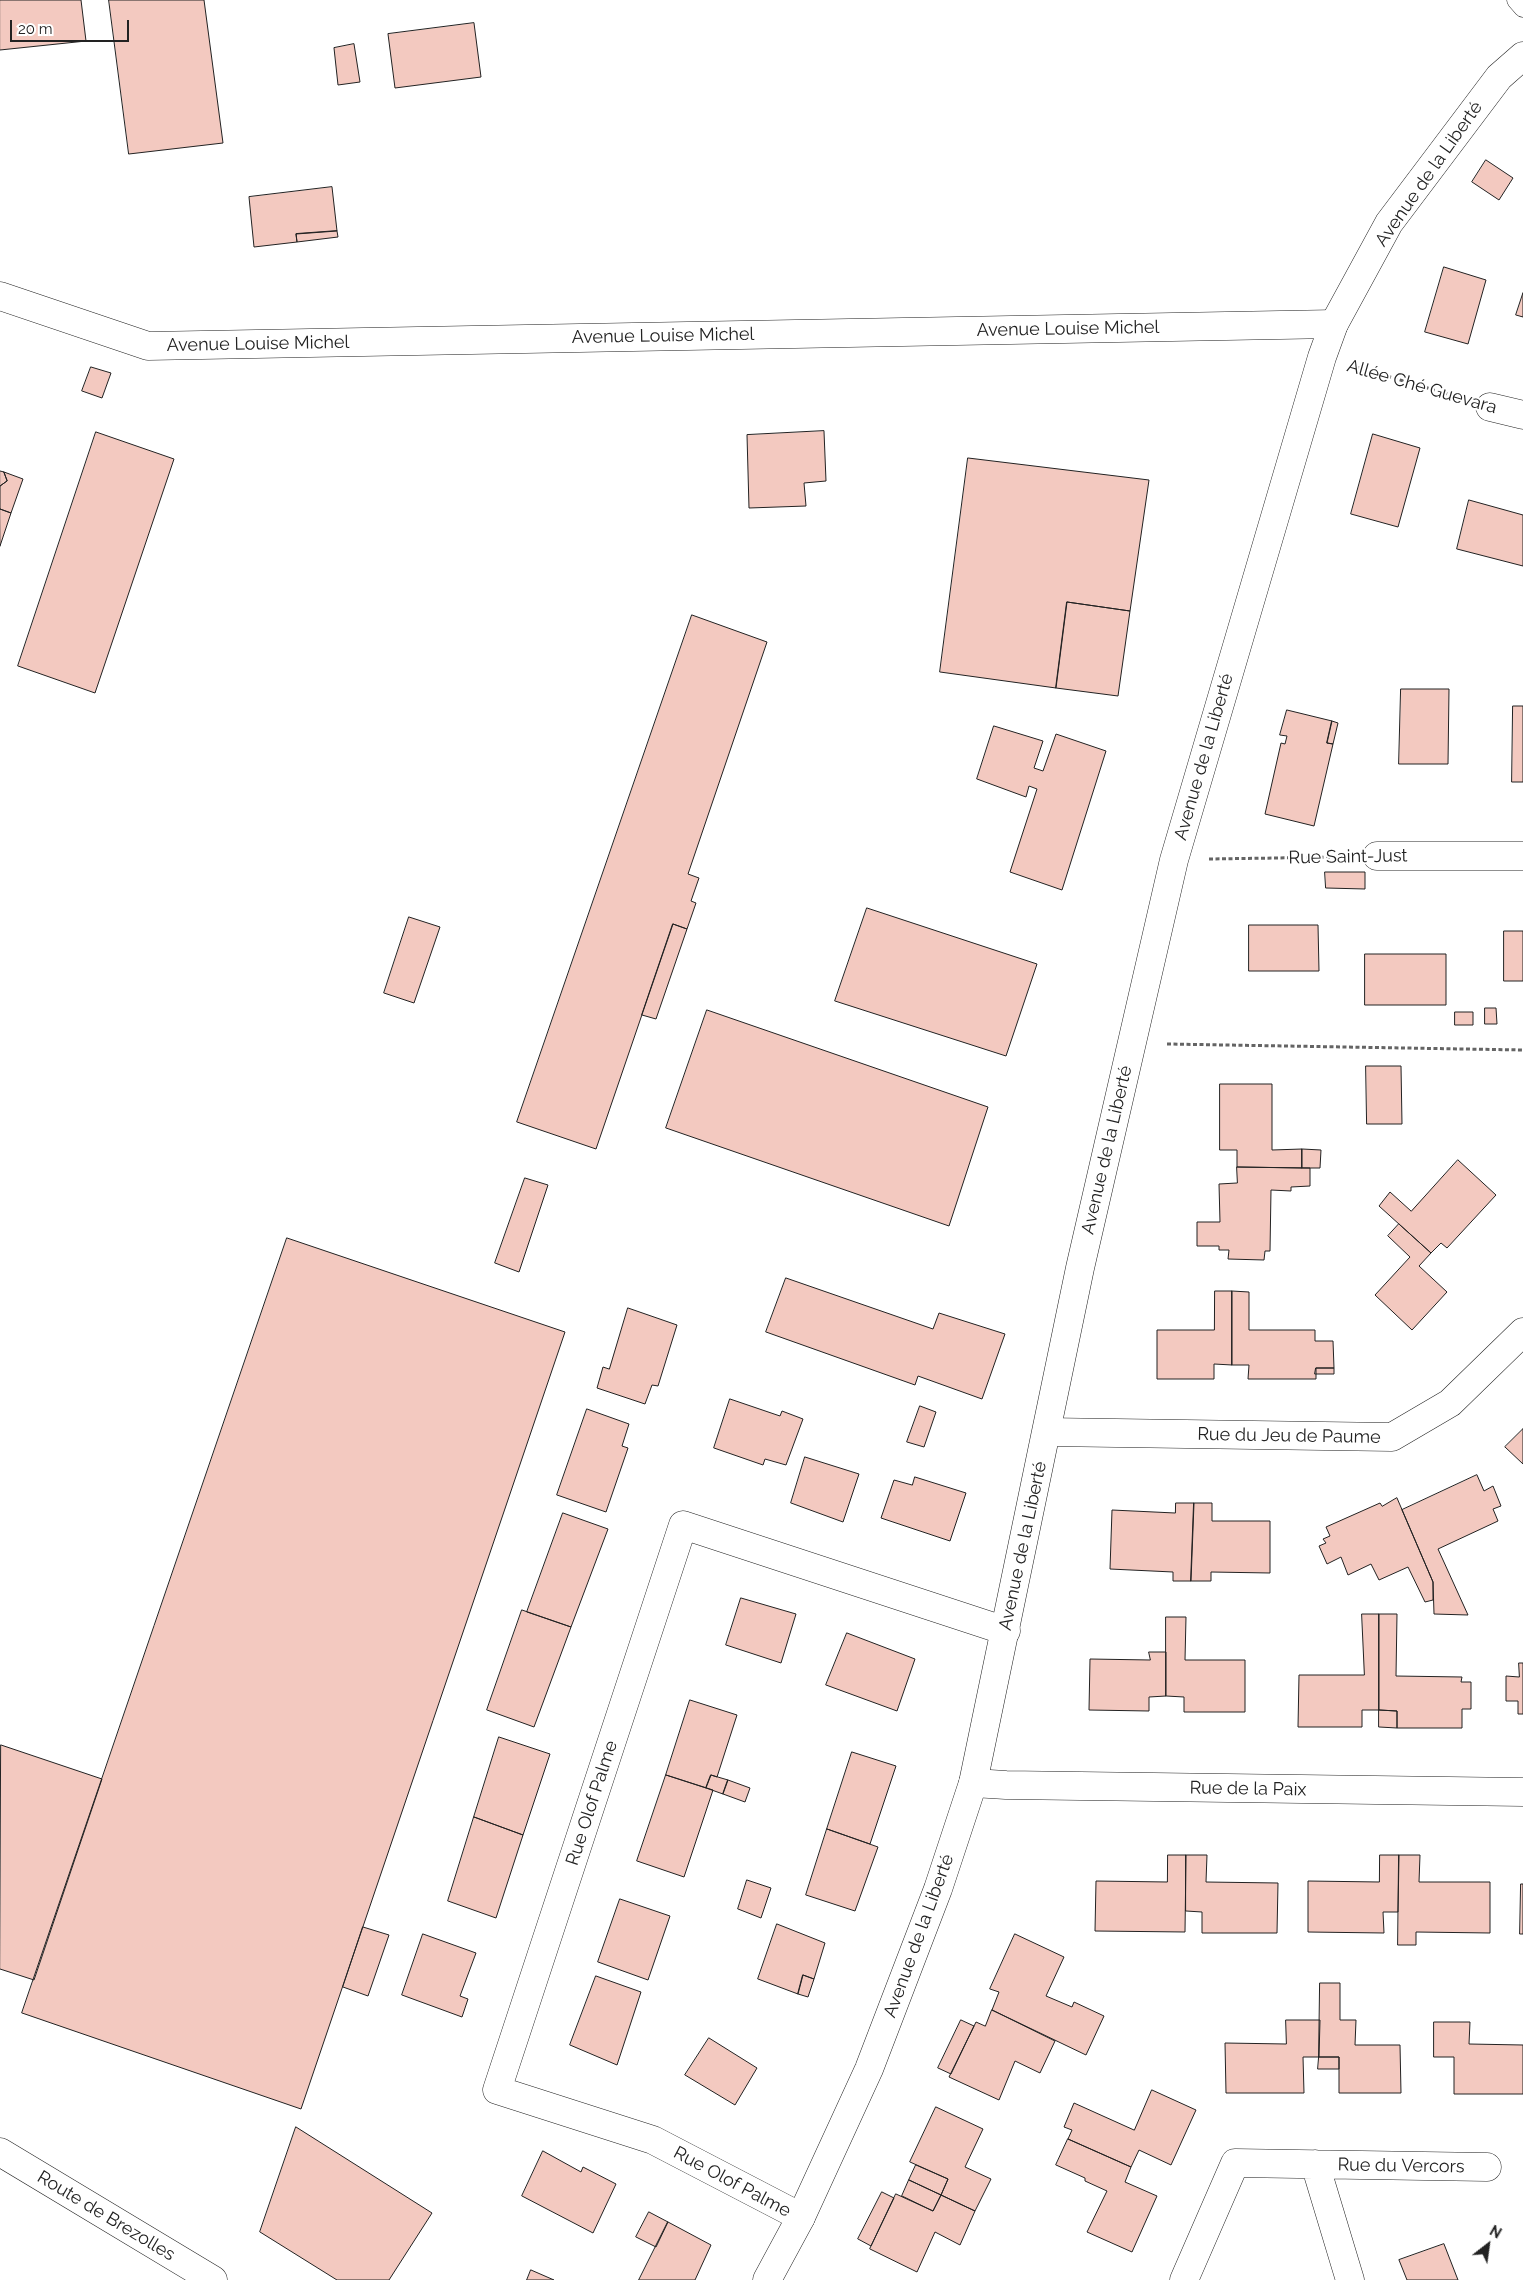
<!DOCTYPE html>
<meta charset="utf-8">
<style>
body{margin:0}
#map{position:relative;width:1523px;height:2280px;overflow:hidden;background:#fff;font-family:Raleway,sans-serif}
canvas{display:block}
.north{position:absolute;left:1463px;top:2220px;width:50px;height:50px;-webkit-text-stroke:4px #fff;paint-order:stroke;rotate:30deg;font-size:14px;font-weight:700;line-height:20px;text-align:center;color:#222}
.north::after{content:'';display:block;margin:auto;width:18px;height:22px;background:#222;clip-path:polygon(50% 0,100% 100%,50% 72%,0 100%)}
.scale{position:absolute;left:10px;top:20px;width:119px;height:22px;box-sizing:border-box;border:2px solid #222;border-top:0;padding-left:6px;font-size:15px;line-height:18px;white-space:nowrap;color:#222;-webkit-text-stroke:4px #fff;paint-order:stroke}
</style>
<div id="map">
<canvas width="1523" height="2280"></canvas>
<div class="north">N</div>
<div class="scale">20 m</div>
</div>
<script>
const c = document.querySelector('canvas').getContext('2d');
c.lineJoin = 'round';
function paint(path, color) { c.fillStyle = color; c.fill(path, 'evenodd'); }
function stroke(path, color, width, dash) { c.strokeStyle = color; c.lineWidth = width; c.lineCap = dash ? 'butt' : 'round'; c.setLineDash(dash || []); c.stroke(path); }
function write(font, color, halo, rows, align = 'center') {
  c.font = font + ' Raleway,sans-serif'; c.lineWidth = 4; c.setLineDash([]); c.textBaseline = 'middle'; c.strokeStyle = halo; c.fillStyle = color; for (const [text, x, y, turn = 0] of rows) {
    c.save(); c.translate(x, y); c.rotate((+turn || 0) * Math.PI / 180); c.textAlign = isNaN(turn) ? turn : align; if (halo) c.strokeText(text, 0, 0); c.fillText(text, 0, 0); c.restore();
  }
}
const building = new Path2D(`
 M0,0H81L86,41L0,50Z
 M109,0H204L223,143L129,154Z
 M474,23L481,77L395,88L388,34Z
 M354,44L360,82L338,85L334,48Z
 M1486,160L1513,178L1499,200L1472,182Z
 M332,187L337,231L296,234L297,242L254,247L249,197Z
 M337,231L338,237L297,242L296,234Z
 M1444,267L1486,280L1468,344L1425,332Z
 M1523,293V317L1516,315Z
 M91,367L111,373L102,398L82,391Z
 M824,431L826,481L804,483L806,506L749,508L747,435Z
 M96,432L174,459L95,693L18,666Z
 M1373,434L1420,448L1398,527L1351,514Z
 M968,458L1149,480L1130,611L1067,602L1056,688L940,672Z
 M0,471L4,472L7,481L0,486Z
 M4,472L23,479L11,513L0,509V486L7,481Z
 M1469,500L1523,515V566L1457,549Z
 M0,509L11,513L0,546Z
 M1067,602L1130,611L1118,696L1056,688Z
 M692,615L767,642L688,874L699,878L691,901L696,903L687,929L673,924L596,1149L517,1122Z
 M1401,689H1449L1448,764H1399Z
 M1513,706H1523V782H1512Z
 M1287,710L1332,721L1327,743L1333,744L1314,826L1265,814L1281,743L1285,744L1287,736L1280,735Z
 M1332,721L1338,723L1333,744L1327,743Z
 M994,726L1043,741L1034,768L1043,771L1056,734L1106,751L1062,890L1010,872L1037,789L1029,786L1026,797L977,779Z
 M1325,872H1365V889L1326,888Z
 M867,908L1037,964L1006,1056L835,1001Z
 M409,917L440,927L414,1003L384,993Z
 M673,924L687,929L656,1019L642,1015Z
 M1249,925H1318L1319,971H1249Z
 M1504,931H1523V981H1504Z
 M1365,954H1446V1005H1365Z
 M1485,1008H1496L1497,1024H1485Z
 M707,1010L988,1107L949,1226L666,1128Z
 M1455,1012H1473V1025H1455Z
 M1366,1066H1401L1402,1124H1367Z
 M1220,1084H1272V1150L1302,1149V1168L1237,1167V1150H1220Z
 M1302,1149L1321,1150L1320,1168H1302Z
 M1458,1160L1496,1195L1447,1248L1441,1243L1431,1253L1379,1206L1390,1192L1411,1211Z
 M1237,1167L1310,1168V1186L1291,1187V1191L1271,1190L1270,1251H1265L1264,1260L1228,1259L1229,1250H1219V1246H1197V1222H1220L1219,1184L1237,1183Z
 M525,1178L548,1185L519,1272L495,1263Z
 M1399,1224L1431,1253L1419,1266L1447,1292L1412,1330L1375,1295L1410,1257L1388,1236Z
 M287,1238L565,1332L301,2109L22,2013Z
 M786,1278L933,1329L939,1313L1005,1334L982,1399L918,1376L915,1385L766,1332Z
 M1215,1291H1232V1365L1214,1364V1379H1157V1330H1214Z
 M1232,1291L1249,1292V1330H1315V1341H1333L1334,1368H1316V1379H1248L1249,1365H1232Z
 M628,1308L677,1325L658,1386L652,1385L645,1404L597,1388L603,1367L609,1369Z
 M1316,1368H1334V1374H1315Z
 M730,1399L780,1416L782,1411L803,1419L786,1465L765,1459L763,1465L714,1448Z
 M920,1406L936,1412L924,1447L907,1442Z
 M587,1409L629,1424L622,1446L628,1448L606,1512L557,1495Z
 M1523,1429V1464L1505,1447Z
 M805,1457L859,1474L843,1522L791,1503Z
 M1477,1475L1484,1491L1493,1486L1501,1506L1493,1509L1498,1521L1438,1549L1468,1615L1434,1614L1433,1582L1402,1510Z
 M915,1477L966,1493L950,1541L881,1518L894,1480L912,1485Z
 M1397,1498L1433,1582V1600L1425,1602L1408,1567L1379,1580L1371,1564L1348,1575L1341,1557L1327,1564L1319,1546L1326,1543L1323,1539L1330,1536L1326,1527L1380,1503L1382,1506Z
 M1176,1503H1194L1191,1581H1173V1572L1110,1569L1112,1510L1175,1513Z
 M1194,1503H1212V1521H1270V1573L1211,1572V1581H1191Z
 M563,1513L608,1529L571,1627L527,1612Z
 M741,1598L796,1614L781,1663L726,1645Z
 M522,1610L571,1627L534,1727L487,1710Z
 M1362,1614H1379V1710H1362V1727H1298L1299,1675H1364Z
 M1379,1614H1397L1396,1676L1462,1677L1461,1682H1471V1709H1462V1728H1397V1711L1379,1710Z
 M1166,1617H1186L1185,1660H1245V1712H1184V1697L1166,1696Z
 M847,1633L915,1659L897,1711L826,1685Z
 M1149,1652H1166V1696L1149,1697V1711L1089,1710L1090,1659L1150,1660Z
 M1519,1663H1523V1714H1518V1701H1506V1676L1519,1677Z
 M690,1700L737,1715L717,1777L711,1775L706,1788L666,1775Z
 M1379,1710L1397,1711V1728L1379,1727Z
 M499,1737L550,1754L523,1835L474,1817Z
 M1,1745L102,1779L34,1980L0,1969Z
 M852,1752L896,1766L870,1844L827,1829Z
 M666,1775L713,1790L684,1877L637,1861Z
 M711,1775L728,1780L723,1794L706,1788Z
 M728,1780L750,1788L745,1802L723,1794Z
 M474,1817L523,1835L496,1918L448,1901Z
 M827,1829L878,1847L855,1911L806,1895Z
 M1168,1855H1186L1185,1932L1095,1931L1096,1881L1167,1882Z
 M1186,1855H1207L1206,1882L1278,1883L1277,1933H1202V1912L1186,1911Z
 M1380,1855H1399L1398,1912H1383L1384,1933L1308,1932V1881L1379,1882Z
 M1399,1855H1420L1419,1882H1490V1933L1416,1932V1945H1398Z
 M747,1880L771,1888L761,1918L738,1909Z
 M1521,1884H1523V1934H1520Z
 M620,1899L670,1916L648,1980L598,1962Z
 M777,1924L825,1943L814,1979L803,1975L798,1994L758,1979Z
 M363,1927L389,1935L368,1996L343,1987Z
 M423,1934L476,1953L460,1996L468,1999L462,2017L402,1995Z
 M1015,1934L1064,1957L1046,1996L1072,2007L1074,2002L1104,2016L1086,2055L992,2010L999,1992L990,1989Z
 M803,1975L814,1979L808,1997L798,1994Z
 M596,1976L641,1992L617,2065L570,2045Z
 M1320,1983H1340V2020H1356L1355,2045H1400L1401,2093H1339V2057H1319Z
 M992,2010L1055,2041L1040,2073L1015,2061L999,2100L949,2077L976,2022L985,2026Z
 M961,2020L974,2026L951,2074L938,2068Z
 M1286,2020H1320L1319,2057H1303L1304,2093H1226L1225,2043L1286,2044Z
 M1434,2022H1470L1469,2044L1523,2045V2094H1454V2057H1434Z
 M709,2038L757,2068L735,2105L685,2075Z
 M1319,2057H1339V2069H1318Z
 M1152,2090L1196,2110L1171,2165L1139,2150L1131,2167L1068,2139L1072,2130L1064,2127L1074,2103L1134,2130Z
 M936,2107L983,2129L965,2167L991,2179L975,2211L941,2195L948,2179L910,2162Z
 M296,2127L432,2213L389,2280H337L260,2232Z
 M1068,2139L1131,2167L1125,2182L1157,2196L1132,2252L1087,2232L1107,2191L1085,2181V2178L1056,2165Z
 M543,2151L581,2172L583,2167L616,2184L593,2233L522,2196Z
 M916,2165L948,2179L941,2195L909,2180Z
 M909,2180L941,2195L933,2211L902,2196Z
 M882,2192L894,2198L871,2246L858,2239Z
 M896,2194L933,2211L941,2195L975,2211L960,2245L935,2232L917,2272L870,2249Z
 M649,2212L668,2222L656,2247L636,2237Z
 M668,2222L711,2245L695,2280H639Z
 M1444,2244L1458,2280H1407L1399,2260Z
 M531,2270L554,2280H527Z`);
paint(building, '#f3c9c0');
stroke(building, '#222', 1);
const service = new Path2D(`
 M1516,0L1523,8`);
const minor = new Path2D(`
 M0,296L148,346L1334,324
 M1490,407L1523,415
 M1377,856H1523
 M1047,1432L1392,1437L1450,1403L1523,1332
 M973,1783L1006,1785L1523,1792
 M1315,2164L1350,2280
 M801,2217L653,2140L497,2090L683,1525L1006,1631
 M1184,2280L1235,2163L1487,2167`);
const tertiary = new Path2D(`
 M767,2280L801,2217L869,2069L938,1889L973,1783L1080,1268L1174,860L1322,357L1334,324L1389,223L1499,77L1523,56`);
const secondary = new Path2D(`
 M0,2152L213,2280`);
stroke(service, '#222', 19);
stroke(minor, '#222', 29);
stroke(tertiary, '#222', 29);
stroke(secondary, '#222', 29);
stroke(new Path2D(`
 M1356,367L1458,397
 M1209,859L1343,857
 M1167,1044L1523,1050`), '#646464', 3, [4, 2.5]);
stroke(service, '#fff', 18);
stroke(minor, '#fff', 28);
stroke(tertiary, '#fff', 28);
stroke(secondary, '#fff', 28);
write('18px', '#222', '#fff', [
 ["Avenue de la Liberté",1429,174,-55],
 ["Avenue Louise Michel",1068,329,-1],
 ["Avenue Louise Michel",663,336,-1],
 ["Avenue Louise Michel",258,344,-1],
 ["Allée Ché Guevara",1422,387,16],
 ["Avenue de la Liberté",1204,757,-74],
 ["Rue Saint-Just",1348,857,-1],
 ["Avenue de la Liberté",1107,1150,-77],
 ["Rue du Jeu de Paume",1289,1436,1],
 ["Avenue de la Liberté",1023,1546,-78],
 ["Rue de la Paix",1248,1789,1],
 ["Rue Olof Palme",592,1803,-72],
 ["Avenue de la Liberté",919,1936,-70],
 ["Rue du Vercors",1401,2166,1],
 ["Rue Olof Palme",732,2182,28],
 ["Route de Brezolles",106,2216,31]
]);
</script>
